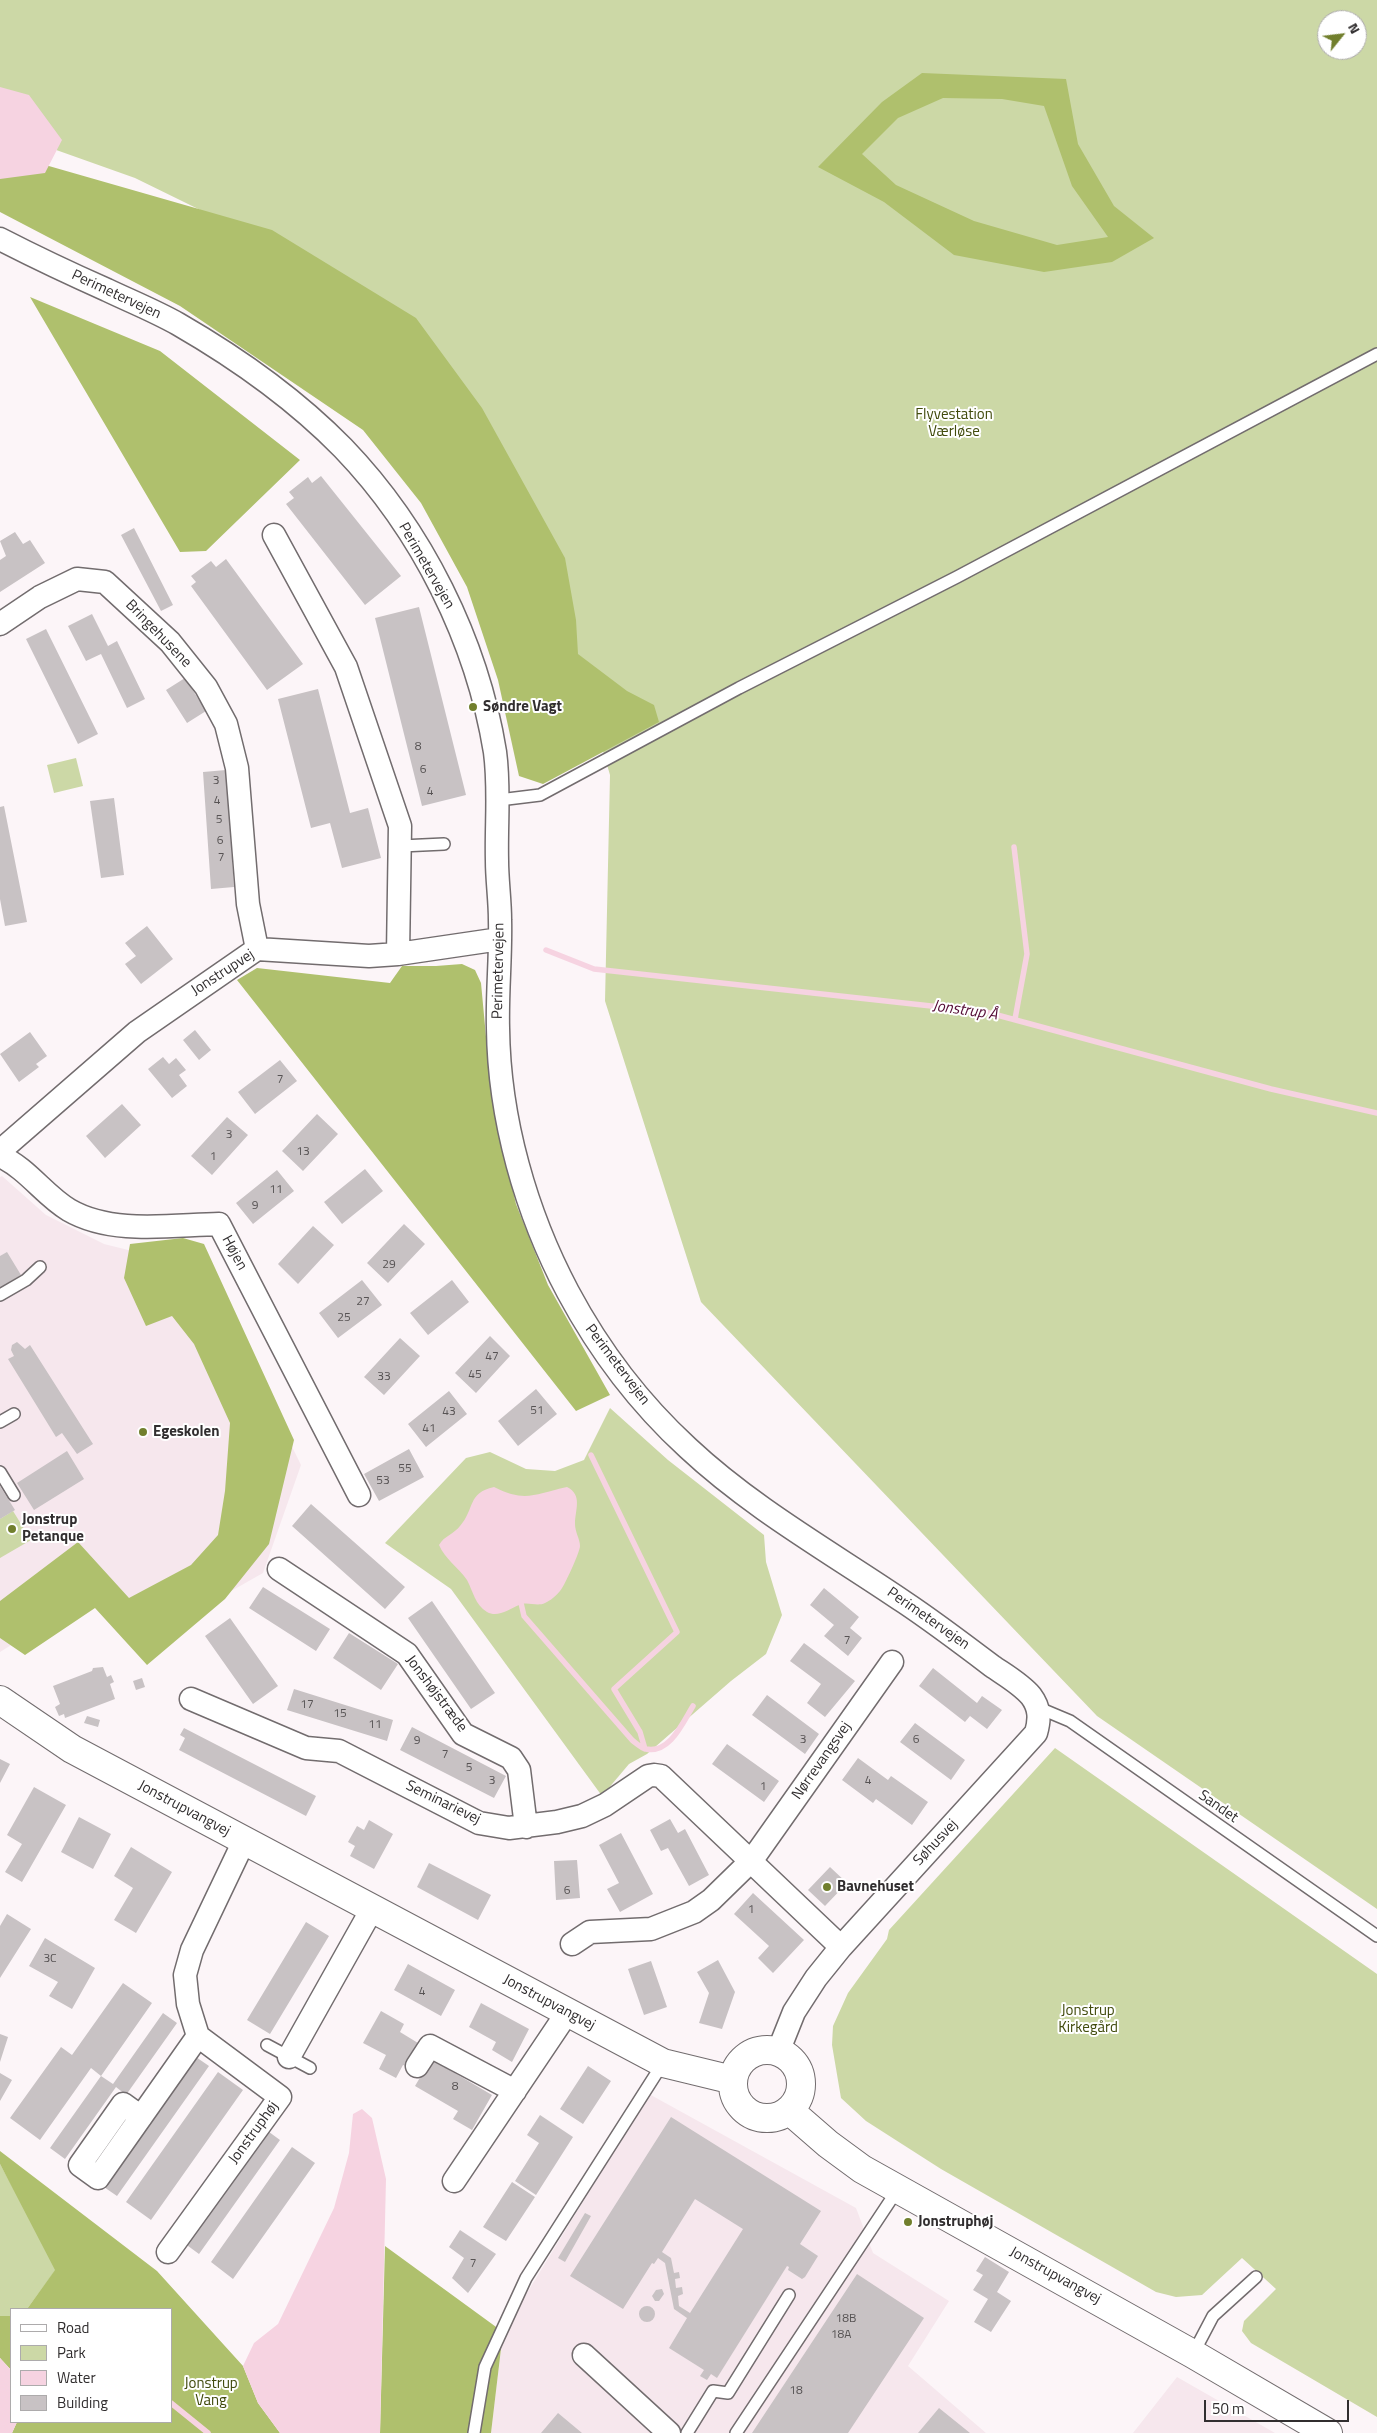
<!DOCTYPE html>
<meta charset="utf-8">
<style>
body{margin:0}
#map{position:relative;width:1377px;height:2433px;overflow:hidden;background:#fcf5f8;font-family:"Titillium Web",sans-serif}
canvas{display:block}
.legend{position:absolute;left:10px;top:2308px;width:162px;height:115px;box-sizing:border-box;background:#fff;border:1px solid #adabac;margin:0;padding:6px 9px;list-style:none;font-size:15px;color:#312e2f}
.legend li{display:flex;align-items:center;gap:10px;height:25px}
.legend b{width:25px;border:1px solid #adabac}
.north{position:absolute;left:1317px;top:10px;width:50px;height:50px;box-sizing:border-box;background:#fff;border:1px solid #adabac;border-radius:50%;rotate:61deg;font-size:14px;font-weight:700;line-height:20px;text-align:center;color:#312e2f}
.north::after{content:'';display:block;margin:auto;width:18px;height:22px;background:#717f2d;clip-path:polygon(50% 0,100% 100%,50% 72%,0 100%)}
.scale{position:absolute;left:1204px;top:2400px;width:145px;height:22px;box-sizing:border-box;border:2px solid #312e2f;border-top:0;padding-left:6px;font-size:15px;line-height:18px;white-space:nowrap;color:#312e2f;-webkit-text-stroke:4px #fff;paint-order:stroke}
</style>
<div id="map">
<canvas width="1377" height="2433"></canvas>
<ul class="legend">
<li><b style="height:6px;background:#fff"></b>Road</li>
<li><b style="height:14px;background:#ccd8a6"></b>Park</li>
<li><b style="height:14px;background:#f6d3e1"></b>Water</li>
<li><b style="height:14px;background:#c8c2c4"></b>Building</li>
</ul>
<div class="north">N</div>
<div class="scale">50 m</div>
</div>
<script>
const c = document.querySelector('canvas').getContext('2d');
c.lineJoin = 'round';
function paint(path, color) { c.fillStyle = color; c.fill(path, 'evenodd'); }
function stroke(path, color, width, dash) { c.strokeStyle = color; c.lineWidth = width; c.lineCap = dash ? 'butt' : 'round'; c.setLineDash(dash || []); c.stroke(path); }
function write(font, color, halo, rows, align = 'center') {
  c.font = font + ' "Titillium Web",sans-serif'; c.lineWidth = 4; c.setLineDash([]); c.textBaseline = 'middle'; c.strokeStyle = halo; c.fillStyle = color; for (const [text, x, y, turn = 0] of rows) {
    c.save(); c.translate(x, y); c.rotate((+turn || 0) * Math.PI / 180); c.textAlign = isNaN(turn) ? turn : align; if (halo) c.strokeText(text, 0, 0); c.fillText(text, 0, 0); c.restore();
  }
}
paint(new Path2D(`
 M2,1176L46,1215L104,1244L205,1269L301,1465L263,1573L134,1646L93,1594L0,1652V1177Z
 M649,2094L856,2208L873,2253L949,2301L908,2366L986,2433H491L503,2332Z
 M1177,2377L1275,2433H1133Z`), '#f6e7ed');
paint(new Path2D(`
 M0,0H1377V1909L1097,1716L701,1302L605,1001L610,775L596,727L388,302L135,178L0,130ZM1327,20H1357V50H1327Z
 M76,758L83,786L54,793L47,765Z
 M610,1408L668,1460L764,1535L766,1562L782,1615L766,1654L731,1681L647,1754L629,1764L602,1796L451,1589L385,1543L466,1458L490,1452L526,1469L555,1471L584,1460Z
 M13,1511L31,1540L0,1558V1519Z
 M1055,1748L1377,1974V2417L1251,2343L1242,2331L1244,2321L1276,2289L1242,2258L1202,2295L1176,2297L1156,2292L941,2169L866,2121L841,2098L832,2045L833,2026L848,1993L887,1939L889,1930Z
 M0,2164L57,2268L27,2309H11V2316H0Z`), '#ccd8a6');
paint(new Path2D(`
 M922,73L1066,79L1078,144L1114,206L1154,238L1112,262L1044,272L954,255L884,202L818,167L882,102ZM943,98L1002,99L1044,106L1072,186L1108,237L1057,245L974,221L896,185L862,154L898,118Z
 M0,152L272,230L416,318L482,408L565,558L576,620L578,654L627,691L654,705L659,722L543,784L519,776L498,680L467,587L421,503L363,430L180,306L0,212Z
 M30,297L160,351L300,460L206,551L180,552Z
 M462,964L475,970L481,983L492,1101L516,1204L548,1285L610,1395L576,1411L237,980L257,968L390,983L402,966H436Z
 M183,1238L204,1244L294,1440L269,1544L225,1599L147,1665L95,1608L25,1655L0,1638V1601L78,1542L129,1598L191,1565L218,1535L225,1491L230,1423L194,1344L172,1316L146,1326L124,1278L130,1244Z
 M0,2151L157,2271L243,2366L258,2403L280,2433H12L17,2422H171V2309H27L55,2270L0,2164Z
 M385,2246L503,2332L491,2433H380Z
 M0,2316H11V2370L0,2358Z`), '#afc06d');
paint(new Path2D(`
 M0,87L29,95L62,140L45,173L0,179Z
 M494,1487C526,1503 534,1494 567,1487C583,1495 575,1510 575,1524C575,1532 580,1539 580,1546C580,1552 564,1587 560,1591C557,1595 550,1601 545,1603C537,1607 527,1601 519,1605C509,1609 498,1618 487,1612C475,1605 473,1591 467,1580C458,1567 445,1559 439,1545C444,1536 454,1534 460,1526C475,1509 467,1493 494,1487Z
 M362,2109L372,2118L386,2179L380,2433H280L258,2403L243,2366L254,2343L278,2324L334,2208L349,2153L353,2114Z
 M0,2358L11,2370V2422H17L12,2433H0Z`), '#f6d3e1');
stroke(new Path2D(`
 M1014,847L1027,954L1015,1019
 M546,950L594,969L986,1012L1271,1089L1377,1113
 M591,1455L677,1632L614,1689L640,1732L645,1749
 M521,1603L524,1616L632,1740C636,1743 641,1748 646,1749C670,1754 683,1722 693,1706
 M171,2403L208,2433`), '#f6d3e1', 5.5);
paint(new Path2D(`
 M321,476L401,576L365,605L286,504L294,498L289,492L308,477L312,483Z
 M134,528L173,605L161,611L121,535Z
 M15,532L23,544L30,540L45,563L0,592V560L6,556L0,541Z
 M226,559L303,664L267,690L191,586L196,582L191,576L211,561L216,567Z
 M419,607L466,795L422,806L375,618Z
 M92,614L108,646L117,641L145,699L127,708L101,654L86,661L68,626Z
 M46,629L98,734L78,744L26,639Z
 M185,678L206,711L187,723L166,690Z
 M318,689L350,813L368,808L381,858L342,868L330,823L311,828L278,699Z
 M226,770L234,887L211,889L203,772Z
 M114,798L124,875L101,878L90,801Z
 M4,806L27,922L5,926L0,899V807Z
 M147,926L173,959L141,984L125,964L136,956L125,943Z
 M195,1030L211,1050L199,1060L183,1040Z
 M30,1032L47,1056L36,1064L39,1067L19,1082L0,1054Z
 M163,1057L169,1064L176,1058L186,1070L179,1075L187,1086L172,1098L148,1069Z
 M280,1060L297,1081L255,1114L238,1092Z
 M122,1104L141,1125L105,1158L86,1136Z
 M317,1114L338,1134L303,1171L282,1151Z
 M227,1117L248,1135L212,1175L191,1156Z
 M365,1169L383,1191L342,1224L324,1202Z
 M277,1170L294,1191L253,1224L236,1203Z
 M404,1224L425,1244L388,1283L367,1263Z
 M313,1226L334,1245L298,1284L278,1264Z
 M7,1252L21,1275L0,1288V1256Z
 M362,1280L382,1305L338,1338L319,1313Z
 M452,1280L469,1302L428,1335L410,1313Z
 M490,1336L510,1356L476,1393L455,1373Z
 M400,1338L420,1356L384,1395L364,1377Z
 M17,1342L25,1349L30,1345L93,1444L77,1454L62,1433L56,1437L8,1359L14,1356L11,1350L12,1345Z
 M536,1389L557,1414L518,1446L498,1421Z
 M449,1391L467,1414L426,1447L408,1424Z
 M409,1449L424,1477L379,1501L364,1474Z
 M67,1451L84,1479L34,1510L17,1483Z
 M0,1486L15,1510L0,1519Z
 M311,1504L405,1587L385,1609L292,1526Z
 M263,1587L330,1629L316,1651L249,1608Z
 M824,1588L859,1617L850,1628L862,1638L848,1656L824,1636L834,1625L810,1605Z
 M432,1601L495,1693L471,1709L408,1618Z
 M230,1618L278,1686L253,1704L205,1636Z
 M349,1633L398,1664L381,1690L333,1658Z
 M804,1643L855,1681L825,1717L807,1703L821,1684L790,1661Z
 M103,1667L107,1677L111,1675L114,1682L110,1684L115,1699L65,1718L64,1714L59,1716L55,1707L60,1704L53,1686L92,1671L93,1668Z
 M933,1668L977,1703L982,1696L1002,1710L987,1729L970,1716L965,1722L919,1686Z
 M142,1678L145,1687L136,1690L133,1681Z
 M294,1689L393,1720L387,1741L287,1710Z
 M767,1695L819,1734L805,1754L752,1715Z
 M87,1716L100,1720L98,1727L84,1723Z
 M915,1723L965,1760L951,1780L900,1742Z
 M412,1727L506,1776L494,1798L400,1750Z
 M184,1728L316,1796L306,1816L179,1750L185,1738L180,1735Z
 M727,1744L779,1781L764,1802L712,1764Z
 M858,1758L888,1780L891,1776L928,1802L912,1825L876,1799L873,1803L842,1780Z
 M0,1759L10,1764L0,1783Z
 M34,1787L66,1805L22,1882L5,1872L22,1844L7,1835Z
 M79,1817L111,1834L93,1869L61,1852Z
 M670,1819L678,1833L685,1829L709,1875L689,1886L668,1848L661,1851L650,1830Z
 M369,1820L393,1834L374,1869L350,1856L355,1846L348,1842L357,1826L364,1830Z
 M621,1833L653,1894L620,1912L607,1889L619,1883L599,1845Z
 M131,1847L172,1872L136,1933L114,1920L133,1888L114,1876Z
 M577,1860L580,1898L556,1900L554,1861Z
 M429,1863L491,1895L478,1920L417,1887Z
 M830,1867L847,1883L825,1906L808,1890Z
 M753,1893L804,1940L773,1973L758,1958L769,1946L734,1914Z
 M7,1914L31,1929L0,1978V1926Z
 M306,1922L329,1936L270,2034L247,2020Z
 M45,1938L95,1968L72,2009L49,1996L58,1982L29,1966Z
 M718,1960L735,1992L722,2029L699,2023L709,1993L697,1972Z
 M651,1961L667,2007L644,2015L628,1969Z
 M408,1964L455,1990L441,2016L394,1990Z
 M123,1983L152,2003L101,2076L91,2068L40,2140L10,2118L61,2047L72,2055Z
 M481,2003L529,2029L512,2062L492,2050L496,2042L469,2027Z
 M381,2011L404,2024L400,2032L418,2043L406,2066L403,2065L396,2078L379,2069L386,2055L363,2043Z
 M163,2013L177,2023L126,2095L116,2087L65,2159L50,2148L101,2076L113,2084Z
 M0,2034L8,2037L0,2062Z
 M193,2055L209,2066L117,2196L101,2185Z
 M431,2059L492,2095L472,2130L453,2119L458,2111L415,2086Z
 M588,2066L611,2081L583,2124L560,2109Z
 M218,2072L243,2090L151,2220L126,2202Z
 M0,2073L12,2080L0,2101Z
 M540,2115L573,2137L536,2195L515,2181L539,2143L527,2135Z
 M671,2117L821,2211L800,2244L818,2256L805,2277L802,2279L788,2270L789,2267L787,2266L717,2378L711,2374L707,2380L700,2376L704,2370L669,2348L687,2318L674,2309L665,2263L658,2258L654,2264L652,2263L623,2309L570,2276ZM695,2199L743,2229L690,2313L679,2306L678,2296L683,2294L682,2287L676,2288L675,2279L680,2278L679,2272L674,2273L671,2258L662,2252Z
 M265,2129L280,2140L199,2254L184,2243Z
 M292,2147L315,2163L233,2279L211,2262Z
 M512,2182L535,2197L506,2241L483,2227Z
 M585,2213L591,2216L565,2262L558,2258Z
 M460,2230L496,2254L468,2293L452,2278L464,2258L449,2247Z
 M985,2257L1009,2272L997,2292L1011,2301L991,2332L974,2322L988,2299L973,2290L983,2275L976,2271Z
 M857,2274L924,2318L848,2433H752Z
 M662,2289L664,2294L659,2301H655L652,2296L656,2290Z
 M639 2314a8 8 0 1 1 16 0a8 8 0 1 1-16 0Z
 M939,2408L970,2433H918Z
 M558,2413L582,2433H541Z`), '#c8c2c4');
const service = new Path2D(`
 M499,800L540,795L739,688L957,577L1377,354
 M401,846L444,844
 M0,1295L26,1280L40,1267
 M0,1422L14,1414
 M0,1472L14,1495
 M1039,1708L1070,1721L1377,1936
 M267,2045L310,2068
 M1193,2354L1213,2316L1256,2277
 M474,2433L485,2367L526,2278L663,2063
 M687,2433L713,2391L728,2393L789,2295
 M736,2433L898,2189`);
const minor = new Path2D(`
 M0,239C35,257 71,274 107,290C130,301 155,311 178,324C237,358 295,399 343,448C422,530 477,641 495,752C500,789 496,824 497,861C497,880 500,900 500,920C501,956 497,992 498,1028C499,1119 526,1213 568,1292C599,1350 640,1404 688,1448C752,1508 832,1553 904,1602C934,1622 963,1644 992,1666C1005,1675 1021,1684 1031,1696C1040,1708 1040,1719 1036,1733L841,1947L816,1978L794,2012L778,2052
 M274,535L346,667L400,826L398,954
 M0,624L40,597L77,579L105,582L170,642L206,687L226,724L237,768L248,904L257,949
 M0,1151L137,1032L257,949L369,956L398,954L500,939
 M0,1156C28,1169 44,1195 69,1210C112,1235 171,1225 219,1224L359,1495
 M279,1569L407,1654L463,1734L511,1758L519,1770L526,1827
 M191,1699L306,1748L339,1751L479,1823L509,1828L557,1822L582,1816L605,1805L648,1776L654,1775L661,1776L841,1947
 M572,1944L590,1932L651,1929L694,1912L711,1900L752,1860L892,1662
 M289,2057L372,1909
 M417,2066L430,2046L515,2091
 M141,2117L123,2104L80,2165L98,2178L198,2036
 M454,2181L567,2013
 M168,2252L280,2097L198,2036L188,2004L185,1975L192,1950L244,1841
 M584,2355L669,2433`);
const tertiary = new Path2D(`
 M0,1700L72,1749L663,2063L733,2080
 M733 2084a34 34 0 1 1 68 0a34 34 0 1 1-68 0Z
 M790,2111L828,2144L862,2169L1193,2354L1328,2433`);
stroke(service, '#726c6e', 14);
stroke(minor, '#726c6e', 25);
stroke(tertiary, '#726c6e', 30);
stroke(service, '#fff', 11);
stroke(minor, '#fff', 22);
stroke(tertiary, '#fff', 28);
for (const [x, y, r, color] of [
 [473,707,5,"#717f2d"],
 [143,1432,5,"#717f2d"],
 [12,1529,5,"#717f2d"],
 [827,1887,5,"#717f2d"],
 [908,2222,5,"#717f2d"]
]) { const dot = new Path2D(); dot.arc(x, y, r, 0, 2 * Math.PI); c.fillStyle = color; c.fill(dot); stroke(dot, '#fff', 2); }
write('12px', '#575354', null, [
 ["8",418,747],
 ["6",423,770],
 ["3",216,781],
 ["4",430,792],
 ["4",217,801],
 ["5",219,820],
 ["6",220,841],
 ["7",221,858],
 ["7",280,1080],
 ["3",229,1135],
 ["13",303,1152],
 ["1",213,1157],
 ["11",276,1190],
 ["9",255,1206],
 ["29",389,1265],
 ["27",363,1302],
 ["25",344,1318],
 ["47",492,1357],
 ["45",475,1375],
 ["33",384,1377],
 ["51",537,1411],
 ["43",449,1412],
 ["41",429,1429],
 ["55",405,1469],
 ["53",383,1481],
 ["7",847,1641],
 ["17",307,1705],
 ["15",340,1714],
 ["11",375,1725],
 ["3",803,1740],
 ["6",916,1740],
 ["9",417,1741],
 ["7",445,1755],
 ["5",469,1768],
 ["3",492,1781],
 ["4",868,1781],
 ["1",763,1787],
 ["6",567,1891],
 ["1",751,1910],
 ["3C",50,1959],
 ["4",422,1992],
 ["8",455,2087],
 ["7",473,2264],
 ["18B",846,2319],
 ["18A",841,2335],
 ["18",796,2391]
]);
write('15px', '#312e2f', '#fff', [
 ["Perimetervejen",116,295,25],
 ["Perimetervejen",426,566,60],
 ["Bringehusene",158,634,46],
 ["Perimetervejen",499,971,-89],
 ["Jonstrupvej",223,973,-33],
 ["Højen",234,1253,62],
 ["Perimetervejen",617,1365,53],
 ["Perimetervejen",928,1619,35],
 ["Jonshøjstræde",436,1694,53],
 ["Nørrevangsvej",822,1761,-55],
 ["Seminarievej",443,1803,26],
 ["Sandet",1218,1807,35],
 ["Jonstrupvangvej",184,1809,28],
 ["Søhusvej",936,1843,-47],
 ["Jonstrupvangvej",549,2003,28],
 ["Jonstruphøj",254,2133,-54],
 ["Jonstrupvangvej",1055,2276,29]
]);
write('15px', '#414b0c', '#fff', [
 ["Flyvestation",954,415],
 ["Værløse",954,432],
 ["Jonstrup",1088,2011],
 ["Kirkegård",1088,2028],
 ["Jonstrup",211,2384],
 ["Vang",211,2401]
]);
write('bold 15px', '#312e2f', '#fff', [
 ["Søndre Vagt",483,707],
 ["Egeskolen",153,1432],
 ["Jonstrup",22,1520],
 ["Petanque",22,1537],
 ["Bavnehuset",837,1887],
 ["Jonstruphøj",918,2222]
], 'left');
write('italic 16px', '#550c36', '#fff', [
 ["Jonstrup Å",965,1011,8]
]);
</script>
